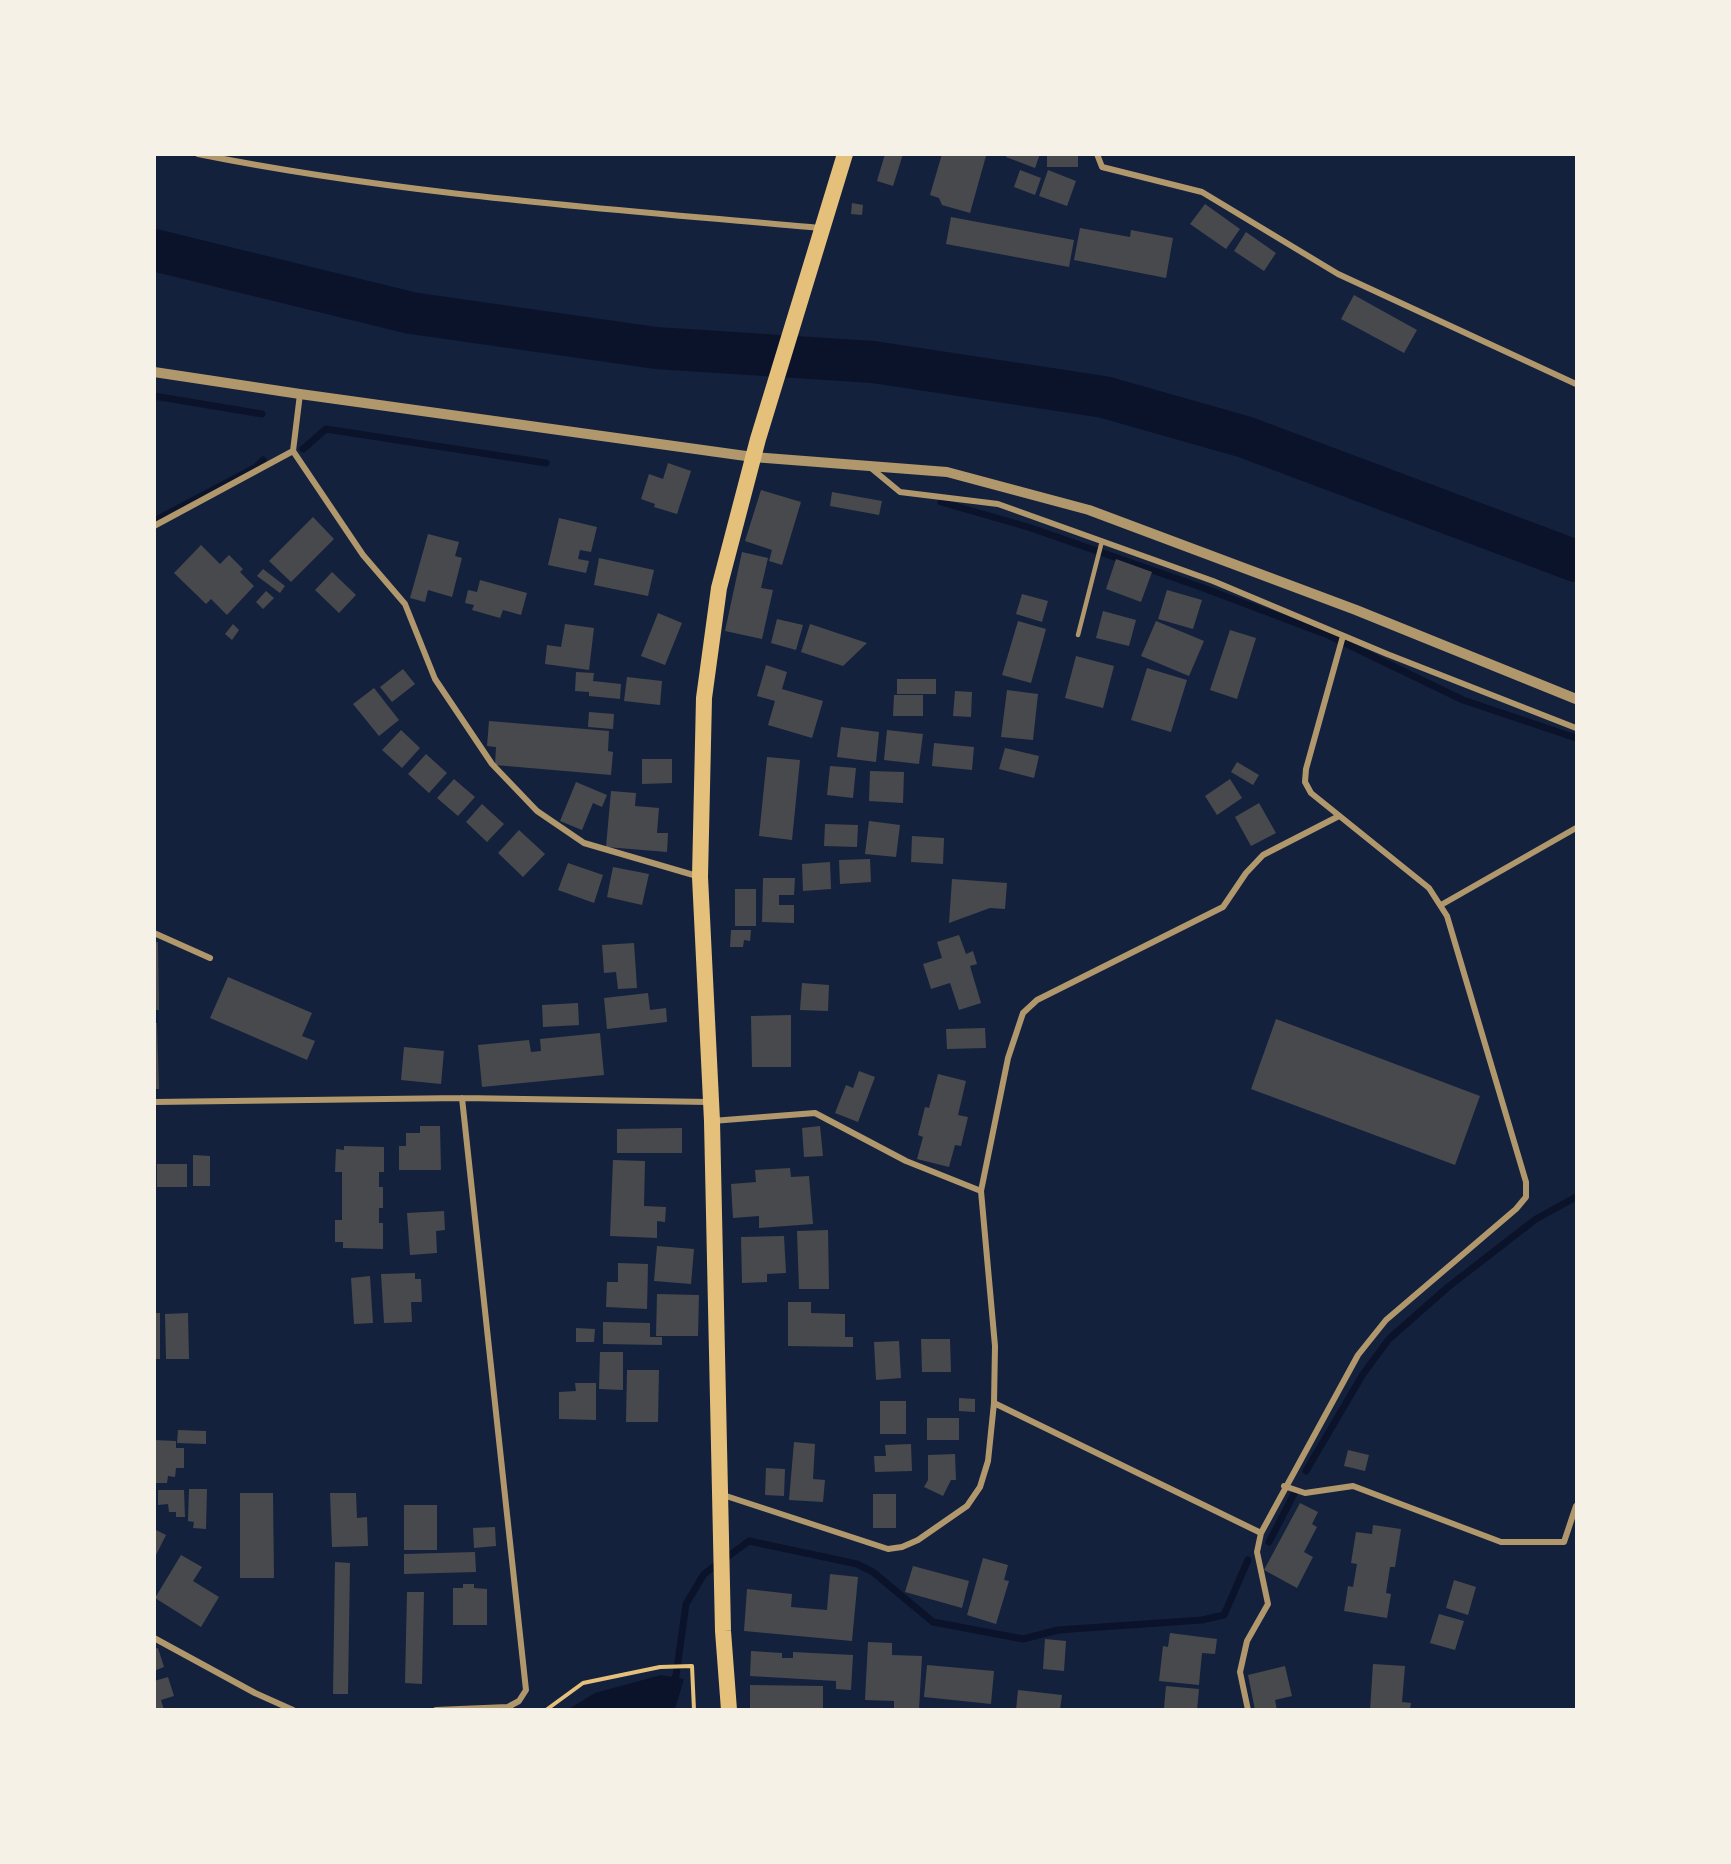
<!DOCTYPE html>
<style>
body{margin:0}
#map{position:relative;width:1731px;height:1864px;overflow:hidden;background:#14213d;font-family:"Public Sans",sans-serif}
canvas{display:block}
.frame{position:absolute;inset:0;border:156px solid #f6f1e7;pointer-events:none}
</style>
<div id="map">
<canvas width="1731" height="1864"></canvas>
<div class="frame"></div>
</div>
<script>
const c = document.querySelector('canvas').getContext('2d');
c.lineJoin = 'round';
function paint(path, color) { c.fillStyle = color; c.fill(path, 'evenodd'); }
function stroke(path, color, width, dash) { c.strokeStyle = color; c.lineWidth = width; c.lineCap = dash ? 'butt' : 'round'; c.setLineDash(dash || []); c.stroke(path); }
paint(new Path2D(`
 M661,1675L684,1679L675,1709H569L595,1693Z`), '#0b132b');
stroke(new Path2D(`
 M154,396L262,414
 M303,449L326,429L546,463
 M941,502L1028,527L1198,586L1328,635L1463,700L1576,738
 M154,521L256,467L263,460
 M1306,1471L1363,1374L1389,1339L1448,1287L1536,1219L1576,1197
 M1269,1542L1294,1494
 M671,1685L676,1676L686,1604L704,1574L749,1541L857,1564L873,1572L933,1622L1023,1639L1058,1630L1202,1620L1224,1615L1248,1560`), '#0b132b', 7);
stroke(new Path2D(`
 M154,250L411,313L656,348L873,362L1104,397L1245,437L1576,561`), '#0b132b', 42);
paint(new Path2D(`
 M885,154H903L893,186L877,181Z
 M942,154H979L986,156L970,213L942,205L939,198L930,195Z
 M1007,154H1040L1035,168L1006,157Z
 M1047,154H1078V167H1047Z
 M1020,170L1041,178L1035,195L1014,187Z
 M1048,170L1076,181L1067,206L1039,196Z
 M852,203L863,205L862,215L851,214Z
 M1205,204L1240,229L1226,249L1190,224Z
 M951,217L1074,240L1069,267L946,244Z
 M1080,228L1130,237L1131,230L1173,238L1166,278L1074,260Z
 M1246,232L1276,253L1264,271L1234,251Z
 M1354,295L1417,330L1404,353L1341,319Z
 M668,463L691,471L677,514L654,507L655,504L641,499L649,474L663,479Z
 M761,490L801,502L782,565L769,561L772,550L745,541Z
 M832,492L882,501L879,515L830,506Z
 M313,517L334,539L291,582L269,561Z
 M559,518L597,527L591,552L580,550L578,559L589,561L586,573L548,565Z
 M428,534L459,542L455,556L462,558L452,597L428,590L425,602L410,598Z
 M201,545L220,564L229,555L243,569L240,572L254,586L227,615L211,599L206,604L174,573Z
 M742,552L768,558L761,588L773,590L762,639L725,631Z
 M599,558L654,570L648,596L594,585Z
 M1116,559L1152,572L1141,602L1106,589Z
 M263,569L285,586L280,593L257,576Z
 M332,572L356,595L339,613L315,590Z
 M480,580L527,593L521,615L503,610L500,618L472,610L474,605L465,603L468,590L477,592Z
 M1167,590L1202,600L1193,629L1158,619Z
 M266,591L274,598L263,609L256,602Z
 M1022,594L1048,601L1042,622L1016,614Z
 M1103,611L1136,620L1129,646L1096,638Z
 M658,613L682,623L665,665L641,656Z
 M777,619L803,625L796,650L771,643Z
 M1018,621L1046,629L1031,683L1002,675Z
 M1156,621L1204,641L1189,676L1141,656Z
 M233,624L239,630L232,640L225,634Z
 M565,624L594,628L589,670L545,664L547,645L561,647Z
 M810,624L867,643L843,666L801,652Z
 M1230,630L1256,638L1237,699L1210,690Z
 M1076,656L1114,666L1103,708L1065,698Z
 M766,665L787,672L782,689L823,701L812,738L768,725L775,701L757,696Z
 M1147,668L1187,680L1171,732L1131,720Z
 M403,669L415,684L392,702L380,687Z
 M576,672L594,673L593,681L621,684L620,699L589,696V692L575,691Z
 M627,677L662,681L660,705L624,701Z
 M897,679H936V694H897Z
 M374,688L399,720L379,736L353,704Z
 M1007,690L1038,694L1033,740L1001,737Z
 M955,691L972,692L971,717L953,716Z
 M894,695H923V716H893Z
 M589,712L614,714L613,729L588,727Z
 M489,721L609,731L608,751L613,752L611,775L495,765L496,747L487,746Z
 M841,727L879,732L876,762L837,757Z
 M401,730L420,748L402,768L382,750Z
 M887,730L923,734L919,764L884,760Z
 M934,743L974,747L972,770L932,766Z
 M1005,748L1039,756L1034,778L999,769Z
 M426,754L447,773L429,793L408,774Z
 M767,757L800,760L792,840L759,836Z
 M642,759H672V783L642,784Z
 M1237,762L1259,775L1253,785L1231,772Z
 M830,766L856,768L853,798L827,795Z
 M870,771L904,772L903,803L869,801Z
 M454,779L475,797L458,816L437,798Z
 M1230,779L1242,798L1217,815L1205,796Z
 M576,782L607,795L602,807L593,803L582,830L560,821Z
 M611,791L636,793L635,806L659,808L657,833H668L667,852L606,847Z
 M1259,803L1276,833L1251,846L1235,817Z
 M482,804L504,824L487,842L466,822Z
 M869,821L900,825L896,857L865,854Z
 M825,824L858,825L857,847L824,846Z
 M519,830L545,854L523,877L498,853Z
 M912,836L944,838L943,864L911,862Z
 M870,859L871,882L840,884L839,860Z
 M830,862L831,889L803,891L802,864Z
 M568,863L603,875L594,903L558,890Z
 M613,867L649,874L642,905L607,897Z
 M763,878H795L794,895H779V905H794V923L762,922Z
 M952,879L1007,883L1005,909L990,908L949,923Z
 M735,889H756V926H735Z
 M731,930H751L750,941L744,940L743,947H730Z
 M959,935L966,954L973,951L977,964L970,966L981,1003L959,1010L950,983L931,989L923,964L942,958L937,942Z
 M154,942H158L159,1010H154Z
 M634,943L637,988L618,989L616,972L604,973L602,945Z
 M228,977L312,1013L302,1036L315,1041L307,1060L210,1018Z
 M802,983L829,985L828,1011L800,1010Z
 M648,993L650,1010L666,1008L667,1022L607,1029L604,998Z
 M578,1003L579,1025L543,1027L542,1005Z
 M791,1015V1067H752L751,1016Z
 M1276,1019L1480,1096L1455,1165L1251,1089Z
 M154,1023H157L159,1089H154Z
 M985,1028L986,1048L947,1049L946,1029Z
 M600,1033L604,1075L482,1087L478,1045L529,1040L531,1052L541,1051L540,1039Z
 M404,1047L444,1051L441,1084L401,1080Z
 M859,1071L875,1077L858,1122L835,1113L846,1085L853,1088Z
 M938,1074L966,1081L958,1115L968,1117L961,1146L955,1145L949,1167L917,1159L923,1137L918,1135L925,1107L929,1108Z
 M420,1126H440L441,1170H399V1146H406V1133H420Z
 M820,1126L823,1156L804,1157L802,1128Z
 M682,1128V1153H617V1129Z
 M344,1146L384,1147V1172H379V1187H383V1208H379V1223H383V1249L343,1248V1242H335V1220H342V1172H335L336,1149L344,1150Z
 M193,1155L210,1156V1186H193Z
 M613,1160L645,1161L644,1206L666,1207L665,1222L657,1221V1238L610,1236Z
 M157,1164H187V1187H157Z
 M790,1168L791,1177L809,1176L813,1224L759,1228V1216L733,1218L731,1184L756,1182L755,1170Z
 M444,1211L445,1230L436,1231L437,1253L410,1255L407,1213Z
 M828,1230L829,1289H799L797,1231Z
 M784,1236L786,1273L767,1274V1282L742,1283L741,1237Z
 M657,1246L694,1249L691,1284L654,1281Z
 M618,1263L648,1264L647,1309L606,1307L607,1282H618Z
 M415,1273V1279H421L422,1302H411L412,1322L384,1323L381,1274Z
 M370,1276L373,1323L354,1324L351,1278Z
 M657,1294L699,1295L698,1336H656Z
 M788,1302H811V1313L845,1314V1337H853V1347L788,1346Z
 M154,1313H160V1359H154Z
 M188,1313L189,1359H166L165,1314Z
 M603,1322L650,1323V1337H662V1345L603,1344Z
 M576,1328L595,1329L594,1342H576Z
 M921,1339H950L951,1372H922Z
 M899,1341L901,1378L876,1380L874,1342Z
 M600,1352H623V1390L599,1389Z
 M627,1370H659L658,1422H626Z
 M575,1383H596V1420L559,1419V1392L576,1391Z
 M959,1398L975,1399V1412L959,1411Z
 M880,1401H906V1434H880Z
 M927,1418H959V1440H927Z
 M178,1430L206,1431V1444L177,1443Z
 M154,1440L176,1441V1448H184V1468H176L175,1477L168,1476L167,1483H154Z
 M794,1442L815,1444L813,1479L825,1480L823,1502L789,1500Z
 M911,1444L912,1471L875,1472L874,1456H886L885,1445Z
 M1348,1450L1369,1455L1365,1471L1344,1466Z
 M955,1454L956,1480H951L943,1496L924,1487L928,1480V1455Z
 M766,1468L785,1469L784,1496L765,1495Z
 M189,1489H207L206,1529L193,1528L194,1522L188,1521Z
 M158,1490H184L185,1517H176V1512H169L168,1504L158,1505Z
 M240,1493H273L274,1578H240Z
 M330,1493H356L357,1518L367,1517L368,1546L332,1547Z
 M873,1494H896V1528H873Z
 M1300,1503L1318,1512L1312,1524L1317,1527L1304,1552L1313,1557L1297,1588L1264,1570Z
 M404,1505H437V1550H404Z
 M1373,1525L1401,1529L1395,1567H1390L1386,1593L1391,1594L1387,1618L1344,1611L1348,1586L1353,1587L1357,1564L1351,1563L1356,1532L1372,1534Z
 M495,1527L496,1546L474,1548L473,1528Z
 M156,1530L166,1535L154,1559V1533Z
 M475,1552L476,1572L404,1574V1554Z
 M181,1555L202,1567L193,1581L219,1597L201,1627L155,1598Z
 M983,1558L1008,1565L1004,1580L1009,1581L996,1624L967,1615Z
 M335,1562L350,1563L348,1694H333Z
 M913,1566L969,1581L962,1608L905,1592Z
 M830,1574L858,1577L852,1641L744,1631L747,1589L792,1594L791,1607L827,1610Z
 M1454,1580L1476,1587L1468,1615L1446,1608Z
 M463,1584H474V1588L487,1589V1625H453V1588H463Z
 M407,1592H424L422,1684L405,1683Z
 M1439,1614L1464,1621L1455,1650L1430,1643Z
 M1170,1633L1217,1639L1215,1654L1202,1653L1199,1685L1159,1681L1163,1646L1168,1647Z
 M1045,1639L1066,1641L1064,1671L1043,1669Z
 M868,1642L892,1643V1655L922,1656L919,1710H894V1701L865,1700Z
 M158,1648L164,1667L154,1671V1649Z
 M751,1651L782,1653V1658H793V1652L853,1655L851,1690L836,1689V1681L750,1676Z
 M1373,1664L1405,1666L1402,1702L1411,1703L1410,1710H1370Z
 M927,1665L994,1671L991,1704L924,1697Z
 M1285,1666L1292,1696L1275,1700L1277,1710H1255L1248,1675Z
 M168,1677L174,1696L161,1700L164,1710H154V1681Z
 M750,1685L823,1686V1710H750Z
 M1166,1686L1199,1689L1197,1710L1164,1708Z
 M1018,1690L1062,1695L1060,1710H1016Z`), '#48494c');
stroke(new Path2D(`
 M546,1710L583,1683L660,1667L692,1666L694,1710`), '#e5c07b', 4);
stroke(new Path2D(`
 M1078,635L1102,541`), '#b1986c', 4.5);
stroke(new Path2D(`
 M198,154C402,195 612,209 819,228
 M1097,154L1102,167L1202,192L1338,274L1576,384
 M300,394L293,451L363,555L405,604L435,679L492,764L537,811L584,843L697,876
 M871,468L900,492L998,504L1213,581L1387,654L1576,728
 M154,526L293,451
 M1441,905L1576,828
 M154,933L210,958
 M154,1102L462,1098L709,1102
 M712,1121L815,1113L906,1161L981,1191
 M994,1403L1261,1533
 M1284,1486L1305,1493L1353,1486L1501,1542H1564L1576,1506
 M723,1495L888,1549L902,1547L918,1540L967,1506L980,1487L988,1461L994,1403L995,1346L981,1191L1008,1058L1023,1013L1037,1000L1223,907L1246,873L1263,855L1339,816
 M154,1638L255,1693L293,1710
 M436,1710L508,1707L519,1701L526,1690L462,1098
 M1248,1710L1240,1672L1247,1641L1268,1604L1257,1552L1261,1533L1358,1355L1386,1320L1516,1209L1526,1197V1182L1447,916L1429,888L1311,793L1305,782L1306,769L1343,636`), '#b1986c', 6);
stroke(new Path2D(`
 M154,372L300,394L753,457L947,472L1089,510L1356,610L1576,699`), '#b1986c', 10);
stroke(new Path2D(`
 M729,1710L723,1631L712,1121L700,877L704,698L719,588L758,439L845,154`), '#e5c07b', 16);
</script>
